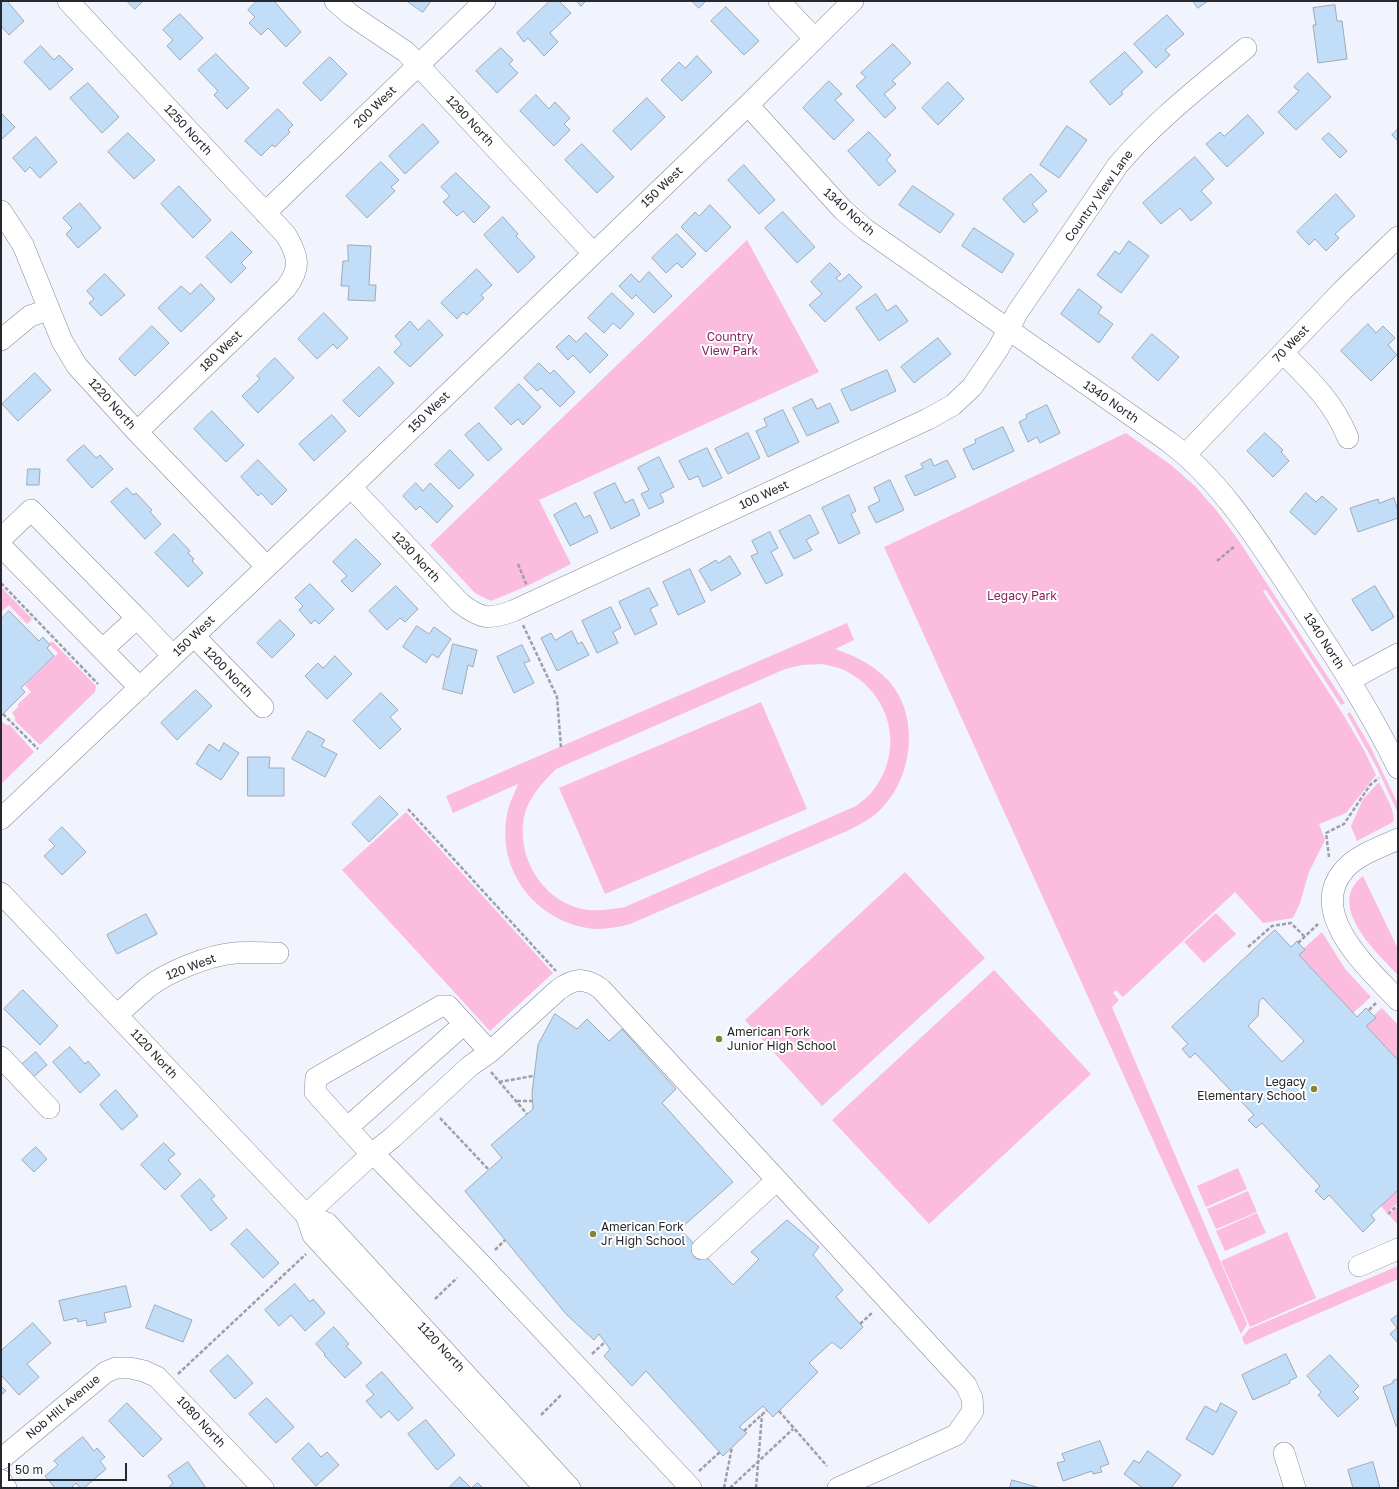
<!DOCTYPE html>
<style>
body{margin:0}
#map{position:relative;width:1399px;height:1489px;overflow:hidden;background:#f1f3fd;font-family:"Golos Text",sans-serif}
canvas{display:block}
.frame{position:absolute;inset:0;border:2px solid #27282e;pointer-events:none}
.scale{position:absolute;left:8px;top:1463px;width:119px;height:18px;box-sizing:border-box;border:2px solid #27282e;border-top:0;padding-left:5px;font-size:12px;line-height:14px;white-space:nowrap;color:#27282e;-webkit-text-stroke:3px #fff;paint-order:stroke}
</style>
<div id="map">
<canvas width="1399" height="1489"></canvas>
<div class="frame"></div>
<div class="scale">50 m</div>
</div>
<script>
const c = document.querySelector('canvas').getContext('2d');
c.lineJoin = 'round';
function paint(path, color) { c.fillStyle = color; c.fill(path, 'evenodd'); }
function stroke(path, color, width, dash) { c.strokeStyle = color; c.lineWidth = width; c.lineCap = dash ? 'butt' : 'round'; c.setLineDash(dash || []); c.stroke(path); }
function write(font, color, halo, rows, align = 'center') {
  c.font = font + ' "Golos Text",sans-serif'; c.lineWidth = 4; c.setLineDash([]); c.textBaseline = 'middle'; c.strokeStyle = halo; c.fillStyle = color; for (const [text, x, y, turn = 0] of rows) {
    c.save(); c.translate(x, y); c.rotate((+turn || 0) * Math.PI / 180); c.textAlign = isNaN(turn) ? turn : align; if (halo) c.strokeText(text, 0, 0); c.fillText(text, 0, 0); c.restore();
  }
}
paint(new Path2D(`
 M747,240L819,372L539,500L571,564L527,586L491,601L475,593L430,545Z
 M1126,433L1171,465L1195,486L1216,510L1239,541L1345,703L1341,705L1266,590L1263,591L1341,711L1364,750L1376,775L1346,813L1319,824L1325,840L1309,872L1300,903L1293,918L1263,923L1235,892L1123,997L1116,990L1113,993L1119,1000L1112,1007L1247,1324L1241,1334L884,547Z
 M1,587L32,619L27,624L9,605L1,612Z
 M847,623L854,640L835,649C855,656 872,664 887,679C920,714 914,775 882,808C873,818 859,825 847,831L630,924C614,928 598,931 582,927C529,915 495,863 508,810C510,801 515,793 518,784L453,813L446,796ZM823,664C829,666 838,667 844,670C891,693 906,750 872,792C868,797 861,802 856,806L625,907C613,909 601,911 589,910C545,905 516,859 524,817C528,798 542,783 556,769L785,669L802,665Z
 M50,642H53L96,686L95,692L40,745L15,721V717L12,713L18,707V704L31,692L25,685L58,653L48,643Z
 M761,702L807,809L605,894L559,788Z
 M1350,712L1371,748L1398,804V813L1376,766L1347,714Z
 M3,722L6,725H10L34,752L1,784V724Z
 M1379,782C1383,791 1397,813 1393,822L1357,841L1351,826L1363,799Z
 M406,812L553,973L490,1031L342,870Z
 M905,872L985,958L822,1106L745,1020Z
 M1363,876L1398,949L1397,974C1376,952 1325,905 1363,876Z
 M1216,913L1236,934L1204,963L1184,942Z
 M1322,932L1345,969L1371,997L1353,1013L1299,955L1304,950L1303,949Z
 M994,970L1091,1074L929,1224L832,1120Z
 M1382,1008L1398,1025V1060L1366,1026L1375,1018L1374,1015Z
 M1238,1168L1247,1189L1206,1207L1197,1186Z
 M1398,1190V1202L1387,1213L1381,1206Z
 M1248,1191L1257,1212L1216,1229L1207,1209Z
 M1398,1207V1225L1389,1215Z
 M1257,1213L1266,1233L1225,1251L1216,1231Z
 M1287,1232L1316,1298L1250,1327L1221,1261Z
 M1398,1266V1279L1245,1345L1242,1338L1249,1329Z`), '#fbbcdd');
const building = new Path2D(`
 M1,1H7L24,21L9,35L1,26Z
 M127,1H143L135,9Z
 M257,1H274L301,32L286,47L268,28L261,35L249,23L255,17L248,10Z
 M407,1H431L423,12Z
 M550,1H559L571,13L550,33L558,42L544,56L528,38L524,42L517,33Z
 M577,1H586L581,6Z
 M692,1H706L699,8Z
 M1193,1H1208L1198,8Z
 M1335,5L1337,21H1342L1347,59L1318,63L1313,25H1316L1313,8Z
 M726,7L759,41L744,55L711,21Z
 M180,14L203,38L180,60L167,46L173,40L163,30Z
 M1167,15L1184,34L1165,50L1170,55L1156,68L1134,44Z
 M893,44L911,63L892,81L896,84L884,94L896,108L885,118L856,86L866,77L861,73Z
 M41,46L54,60L59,55L73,69L50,90L24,62Z
 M501,48L513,60L509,64L518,73L497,93L476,71Z
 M1125,52L1143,72L1121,92L1123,94L1110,105L1090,82Z
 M216,54L249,88L227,109L214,95L218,91L198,70Z
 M697,56L712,72L682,101L661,80L679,62L685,68Z
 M330,57L347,74L321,101L303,83Z
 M1308,73L1331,97L1296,130L1278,112L1299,91L1294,87Z
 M829,81L842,94L835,100L854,120L834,140L803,108Z
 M948,82L964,99L938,125L922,108Z
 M88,83L119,117L102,133L70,98Z
 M536,95L549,109L555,102L570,118L564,124L570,130L554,146L520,111Z
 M647,98L665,117L631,150L613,131Z
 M278,109L293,125L288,130L290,132L275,147L272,145L261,156L245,141Z
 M1,113L15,127L1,140Z
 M1248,115L1264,133L1227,167L1206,144L1220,132L1224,136Z
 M423,124L439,142L405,174L389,156Z
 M1067,126L1087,140L1059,178L1040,165Z
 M1398,129V141L1392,135Z
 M869,132L891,155L886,160L896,171L879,186L848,151Z
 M128,133L155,160L134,179L108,152Z
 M1329,133L1347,151L1340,158L1322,139Z
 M36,137L57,162L40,178L30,167L25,172L13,158Z
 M582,144L614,177L597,193L565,160Z
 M1195,157L1214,179L1201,191L1212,203L1191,221L1180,208L1161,224L1143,203Z
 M381,162L399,180L391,187L395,191L367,218L346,196Z
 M744,165L775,200L759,214L728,180Z
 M456,173L490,207L474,223L463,211L457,216L443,202L450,196L441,187Z
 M1031,174L1047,191L1032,204L1038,211L1024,223L1003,199Z
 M179,186L211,220L193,238L161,204Z
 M913,186L954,214L940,233L899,205Z
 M1336,194L1355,216L1335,234L1339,238L1326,251L1315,239L1309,245L1297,232Z
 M80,203L101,228L78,248L66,234L72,228L63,218Z
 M710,205L731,227L706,252L681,227L695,212L699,216Z
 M783,212L815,247L797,263L765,228Z
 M503,217L518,234L516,236L535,257L518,273L484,235Z
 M974,228L1014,254L1002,273L962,246Z
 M232,232L252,252L241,263L246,268L231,283L206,257Z
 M677,234L696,254L682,268L677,263L666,273L652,258Z
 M1129,241L1149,256L1121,293L1097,275L1115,251L1119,254Z
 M348,245L371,246L369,285H376L375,301L348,300L349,286H341L343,261H348Z
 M830,263L841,274L836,278L840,282L849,274L862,287L825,322L809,305L822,294L811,282Z
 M477,269L492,285L481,295L484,298L467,315L463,312L457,319L441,303Z
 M649,272L672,296L654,313L636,295L632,299L619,286L631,274L639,282Z
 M105,274L125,295L101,316L89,303L94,299L87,291Z
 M201,284L215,299L181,332L158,308L181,286L190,294Z
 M1079,289L1102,307L1098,313L1113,324L1099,343L1061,314Z
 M612,293L634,314L620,329L613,323L604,333L588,318Z
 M876,294L887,311L896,305L908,321L879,341L856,308Z
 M324,313L348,338L337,349L333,344L317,359L298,339Z
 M429,320L443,335L410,367L394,352L402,344L395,336L410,321L418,330Z
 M1368,324L1376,333L1383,326L1395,338L1388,345L1397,355L1371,381L1341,351Z
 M152,326L169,343L135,376L119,359Z
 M586,333L608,355L590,373L573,355L568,360L556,347L569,335L576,342Z
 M1152,334L1179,357L1158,381L1132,358Z
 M938,338L951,354L914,383L901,367Z
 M275,358L294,378L258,413L242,396L260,379L257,376Z
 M539,363L550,374L554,370L575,392L560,407L541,388L537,391L524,378Z
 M379,367L394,383L359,417L343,401Z
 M887,370L896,391L851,411L841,390Z
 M35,373L51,390L18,421L2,404Z
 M519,384L541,407L523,425L518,419L511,425L495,408Z
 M812,399L817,409L830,403L839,422L807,436L793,408Z
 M1047,405L1060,433L1040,443L1037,437L1028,442L1019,422L1027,418L1026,415Z
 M783,410L799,442L768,457L756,431L767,426L764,419Z
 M212,411L244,445L226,462L194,429Z
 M332,415L346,431L314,461L299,444Z
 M479,423L502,449L488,461L465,435Z
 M1003,427L1014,451L973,470L963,449L976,443L975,440Z
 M748,433L760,458L728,474L715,449Z
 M1265,433L1283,450L1281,452L1289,461L1273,477L1247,451Z
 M84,445L96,458L100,455L113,469L92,488L67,460Z
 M707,448L722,478L703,487L698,476L689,480L679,461Z
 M450,450L474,475L459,489L435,465Z
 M659,457L674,487L660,494L664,502L649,509L641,494L649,490L638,468Z
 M931,459L934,466L947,460L956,477L915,496L905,476L923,468L921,464Z
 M258,460L287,490L272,505L261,493L258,496L241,477Z
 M28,469H40L39,485H27Z
 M890,480L904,510L876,523L868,507L880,501L874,488Z
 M416,483L423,491L430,483L453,506L437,523L420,506L416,510L403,496Z
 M615,483L625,503L633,499L640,515L611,529L594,493Z
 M127,488L133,495L136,493L152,510L150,512L161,524L145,539L111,502Z
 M1306,493L1316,502L1322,496L1337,509L1315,535L1290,512Z
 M849,495L856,511L851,514L860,533L839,544L822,508Z
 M1394,498L1398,511V518L1358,532L1350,508L1378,499L1379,503Z
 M576,503L584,518L590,515L598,532L570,546L554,515Z
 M810,515L819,533L806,540L812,550L794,559L779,531Z
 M770,532L778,548L771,552L783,575L766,584L751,556L758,553L752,541Z
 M174,534L190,551L188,553L194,559L192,561L203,573L188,587L155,553Z
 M356,539L381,564L352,592L341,581L347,576L333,562Z
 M730,556L741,574L711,591L699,570L716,560L718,563Z
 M690,569L705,602L678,615L663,582Z
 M310,584L334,609L319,624L315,620L311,624L299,610L303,606L295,598Z
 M396,586L418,609L405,622L400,618L387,630L369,611Z
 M1375,586L1394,617L1372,631L1352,600Z
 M649,588L658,605L650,609L657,624L635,635L619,602Z
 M611,607L621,628L613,632L618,643L597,653L582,621Z
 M9,611L39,641L43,637L48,643L50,645L47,648L54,656L21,688L25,692L1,716V619Z
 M280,620L295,635L272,658L257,643Z
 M417,626L429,634L434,627L451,639L438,658L432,654L426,663L403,647Z
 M572,631L578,644L582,642L589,655L557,671L541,638L551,633L555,640Z
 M453,644L477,650L473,667L468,665L462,694L443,689Z
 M522,645L530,661L524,663L534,683L514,693L497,657Z
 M335,656L352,674L327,699L305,676L318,663L323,668Z
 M196,690L212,706L177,740L161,723Z
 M381,693L398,710L390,717L401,729L380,749L353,721Z
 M308,731L325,740L321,746L337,754L325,777L292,759Z
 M224,743L239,753L221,780L196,764L209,744L219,751Z
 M248,757H270L269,768H284V796H248Z
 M380,796L398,814L369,842L352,824Z
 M62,827L86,852L62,875L44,856L55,846L49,840Z
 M146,914L157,934L117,954L107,935Z
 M1275,930L1291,947L1297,941L1305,950L1299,955L1357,1017L1366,1008L1376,1018L1366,1026L1398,1060V1190L1371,1215L1375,1220L1363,1232L1329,1195L1324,1200L1315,1191L1320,1186L1262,1123L1256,1128L1248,1120L1254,1115L1195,1053L1190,1058L1182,1049L1188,1044L1172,1027ZM1263,998L1304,1041L1282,1062L1248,1026L1258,1016L1259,1002Z
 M23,990L58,1026L40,1045L4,1009Z
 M555,1014L577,1029L587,1019L609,1041L622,1029L676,1089L662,1103L733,1182L680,1229L733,1285L759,1259L751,1252L787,1220L819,1247L813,1255L843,1290L836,1297L863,1327L841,1349L832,1342L809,1363L818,1372L773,1417L763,1406L739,1427L747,1433L723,1456L646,1371L632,1386L604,1356L610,1349L599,1334L594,1340L566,1314L465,1191L502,1158L491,1145L533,1109L532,1093L538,1045Z
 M70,1047L85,1064L88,1061L100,1075L80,1093L53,1062Z
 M36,1052L47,1065L30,1080L19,1067Z
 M116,1090L138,1116L122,1130L100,1105Z
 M164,1143L175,1154L168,1160L181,1174L165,1190L141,1165Z
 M36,1147L47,1159L34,1172L22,1160Z
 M200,1179L215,1196L211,1199L227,1218L211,1231L181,1196Z
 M247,1229L279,1263L263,1278L231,1244Z
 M295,1284L310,1302L313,1299L325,1313L305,1331L291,1315L279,1326L265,1310Z
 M126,1286L131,1307L104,1313L106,1322L87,1326L86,1320L78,1322L77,1318L64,1321L59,1301Z
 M155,1305L192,1320L183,1342L146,1328Z
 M1398,1315V1343L1390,1334L1397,1328L1391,1320Z
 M33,1323L51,1343L27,1364L39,1377L19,1395L1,1375V1351Z
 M334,1327L349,1344L346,1346L362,1363L345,1378L324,1355L325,1354L316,1344Z
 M1286,1354L1297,1377L1289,1381L1290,1383L1253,1400L1242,1375Z
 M228,1355L253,1383L235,1399L210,1371Z
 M1330,1355L1359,1386L1353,1392L1359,1398L1338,1417L1318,1395L1321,1392L1307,1376Z
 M382,1372L413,1408L398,1421L389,1411L381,1418L366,1401L374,1395L366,1386Z
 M1398,1379V1426H1396L1383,1387L1393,1383V1381Z
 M1,1386L6,1391L1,1395Z
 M267,1398L294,1427L276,1443L249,1414Z
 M127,1403L162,1439L143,1457L109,1421Z
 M1221,1403L1237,1412L1213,1455L1186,1439L1205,1406L1216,1412Z
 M426,1420L455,1455L437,1470L408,1434Z
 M83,1437L94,1451L97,1448L105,1457L100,1461L106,1469L84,1488H80L76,1483L71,1488H55L45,1476L58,1465L54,1461Z
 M1100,1441L1109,1464L1100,1467L1102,1472L1093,1474L1092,1471L1063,1481L1057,1463L1065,1461L1062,1454Z
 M309,1443L321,1457L327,1452L339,1465L316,1486L292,1459Z
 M1148,1451L1181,1475L1171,1488H1143L1124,1474L1134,1460L1139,1463Z
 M188,1462L206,1488H168L173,1483L168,1476Z
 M1373,1462L1380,1488H1353L1348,1470Z
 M460,1477L471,1488H449Z
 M1012,1480L1040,1488H1010Z
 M478,1483L483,1488H472Z`);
paint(building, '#c1ddf7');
stroke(building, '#9daab6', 1);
const minor = new Path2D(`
 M68,1L286,235C299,257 301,268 286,288L137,432
 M335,1L351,15L406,52L593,253
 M779,1L814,38
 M748,105L843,210L865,229L1169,442C1221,481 1256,538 1292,592C1330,649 1368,706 1398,768
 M1,211L23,245L62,341L77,366L137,432L267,567
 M265,213L485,1
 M1,340L30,316L48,310
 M1283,353C1310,380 1333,401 1348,438
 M1186,454L1343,290L1398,237
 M351,487L460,603C481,619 488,620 513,611L928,419L953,405L972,387L998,349L1017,313L1118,165C1155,121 1202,85 1246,48
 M1,539L31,510L137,618L103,649
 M1,546L140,688
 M137,618L173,656
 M194,636L263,707
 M1350,680L1398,654
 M1,819L351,487L748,105L853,1
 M1398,839C1381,847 1357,855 1345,869C1305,913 1369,969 1398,1000
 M1,893L306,1215L313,1235L545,1488
 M117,1015C127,1006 137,997 147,988C167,972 209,955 235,953C249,952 264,953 278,953
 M1,1057L49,1108
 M347,1128L464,1024
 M373,1153L479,1262L691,1488
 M371,1154L315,1092L316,1078L441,1006H448L490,1052
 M306,1215L373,1153L392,1138L470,1066L490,1052L558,990C574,978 585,977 601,989L966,1385L972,1398L973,1411L956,1435L838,1488
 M306,1215L327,1223L570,1488
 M702,1249L777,1180
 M1359,1266L1398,1249
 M1284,1453L1295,1488
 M1,1459L106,1372L116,1368H130L144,1371L157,1377L263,1488
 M1,1480L6,1488`);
stroke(minor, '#898b9a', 22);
stroke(new Path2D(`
 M1217,561L1235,546
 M518,564L527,586
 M1,583L98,684
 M523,625L557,697L561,747
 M3,714L38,749
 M408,809L556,971
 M1329,857L1326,833L1344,824L1370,785L1379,778
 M1298,943L1318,924
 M1248,947L1272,926L1291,923L1305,937
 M1369,1010L1376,1003
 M491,1072L527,1114
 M499,1082L533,1076
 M517,1101H532
 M440,1118L489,1170
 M1388,1214L1398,1205
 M495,1250L505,1240
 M435,1299L457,1278
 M860,1324L873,1312
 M592,1354L605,1342
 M178,1374L306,1254
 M779,1411L827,1466
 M541,1415L561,1395
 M744,1431L767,1410
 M699,1471L720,1452
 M724,1488L732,1447
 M730,1488L793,1429
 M756,1488L762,1415`), '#9e9fa8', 2.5, [4, 2]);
stroke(minor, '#fff', 21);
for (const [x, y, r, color] of [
 [719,1039,4,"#818630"],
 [1314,1089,4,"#818630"],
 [593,1234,4,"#818630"]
]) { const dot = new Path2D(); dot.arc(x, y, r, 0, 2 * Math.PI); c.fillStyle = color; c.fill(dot); stroke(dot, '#fff', 1.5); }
write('12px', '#27282e', '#fff', [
 ["200 West",375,107,-44],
 ["1290 North",470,121,47],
 ["1250 North",188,130,47],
 ["150 West",662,187,-44],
 ["Country View Lane",1099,196,-55],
 ["1340 North",849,212,42],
 ["70 West",1291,344,-46],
 ["180 West",221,351,-44],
 ["1340 North",1111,402,35],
 ["1220 North",112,404,48],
 ["150 West",429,412,-44],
 ["100 West",764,495,-25],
 ["1230 North",416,557,47],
 ["150 West",194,636,-44],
 ["1340 North",1324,641,57],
 ["1200 North",228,672,46],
 ["120 West",191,967,-21],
 ["1120 North",154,1054,47],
 ["1120 North",441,1347,47],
 ["Nob Hill Avenue",63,1407,-40],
 ["1080 North",201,1422,47]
]);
write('12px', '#84225f', '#fff', [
 ["Country",730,337],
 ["View Park",730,351],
 ["Legacy Park",1022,596]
]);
write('12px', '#27282e', '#fff', [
 ["American Fork",727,1032],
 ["Junior High School",727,1046],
 ["Legacy",1306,1082,"right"],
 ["Elementary School",1306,1096,"right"],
 ["American Fork",601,1227],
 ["Jr High School",601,1241]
], 'left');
</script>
